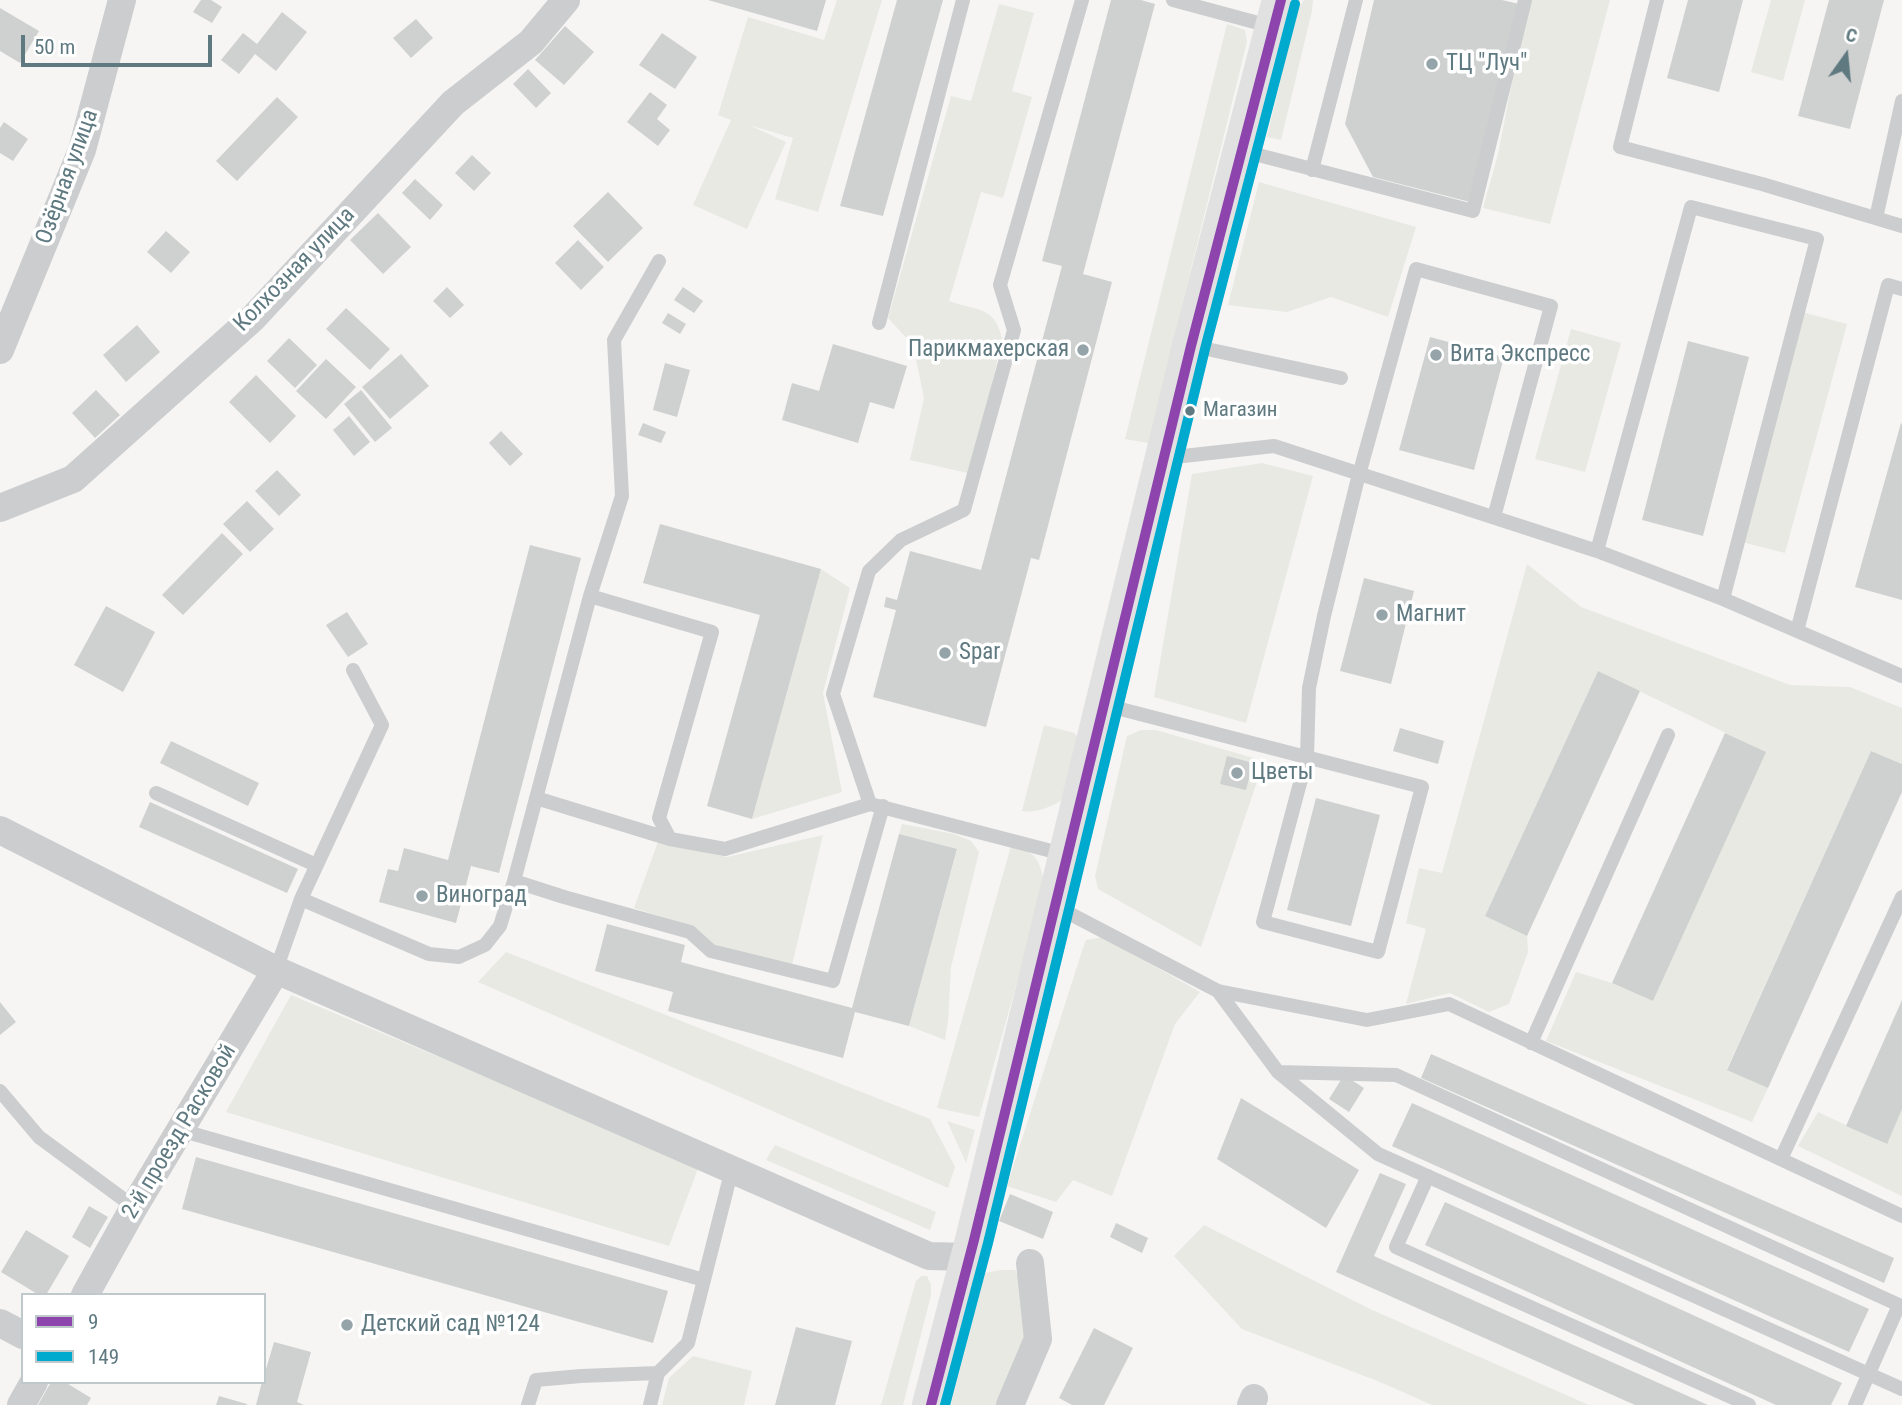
<!DOCTYPE html>
<meta charset="utf-8">
<style>
body{margin:0}
#map{position:relative;width:1902px;height:1405px;overflow:hidden;background:#f6f5f4;font-family:"Roboto Condensed",sans-serif}
canvas{display:block}
.legend{position:absolute;left:21px;top:1293px;width:245px;height:91px;box-sizing:border-box;background:#fff;border:2px solid #bfc9cc;margin:0;padding:9px 12px;list-style:none;font-size:21px;color:#5f7980}
.legend li{display:flex;align-items:center;gap:14px;height:35px}
.legend b{width:35px;border:2px solid #bfc9cc}
.north{position:absolute;left:1811px;top:21px;width:70px;height:70px;-webkit-text-stroke:5px #fff;paint-order:stroke;rotate:15deg;font-size:19px;font-weight:700;line-height:28px;text-align:center;color:#5f7980}
.north::after{content:'';display:block;margin:auto;width:24px;height:32px;background:#5f7980;clip-path:polygon(50% 0,100% 100%,50% 72%,0 100%)}
.scale{position:absolute;left:21px;top:35px;width:191px;height:32px;box-sizing:border-box;border:4px solid #5f7980;border-top:0;padding-left:9px;font-size:21px;line-height:24px;white-space:nowrap;color:#5f7980;-webkit-text-stroke:5px #fff;paint-order:stroke}
</style>
<div id="map">
<canvas width="1902" height="1405"></canvas>
<ul class="legend">
<li><b style="height:9px;background:#8e44ad"></b>9</li>
<li><b style="height:9px;background:#00a9ce"></b>149</li>
</ul>
<div class="north">С</div>
<div class="scale">50 m</div>
</div>
<script>
const c = document.querySelector('canvas').getContext('2d');
c.lineJoin = 'round';
function paint(path, color) { c.fillStyle = color; c.fill(path, 'evenodd'); }
function stroke(path, color, width, dash) { c.strokeStyle = color; c.lineWidth = width; c.lineCap = dash ? 'butt' : 'round'; c.setLineDash(dash || []); c.stroke(path); }
function write(font, color, halo, rows, align = 'center') {
  c.font = font + ' "Roboto Condensed",sans-serif'; c.lineWidth = 7; c.setLineDash([]); c.textBaseline = 'middle'; c.strokeStyle = halo; c.fillStyle = color; for (const [text, x, y, turn = 0] of rows) {
    c.save(); c.translate(x, y); c.rotate((+turn || 0) * Math.PI / 180); c.textAlign = isNaN(turn) ? turn : align; if (halo) c.strokeText(text, 0, 0); c.fillText(text, 0, 0); c.restore();
  }
}
paint(new Path2D(`
 M837,0H882L818,212L775,199L793,138L749,125L786,142L747,229L693,205L731,120L718,115L748,17L824,40Z
 M1304,0H1313L1312,11L1281,140L1267,137L1297,10Z
 M1528,0H1610L1550,224L1483,208L1498,154Z
 M1771,0H1805L1783,81L1751,72Z
 M999,4L1034,13L1012,91L1032,97L1003,198L981,192L949,301C976,311 995,305 1002,339L972,474L910,460L924,398L913,345L888,318L951,96L971,101Z
 M1227,24L1245,30L1247,42L1148,443L1125,439Z
 M1259,182L1416,227L1388,317L1331,297L1287,312L1228,305Z
 M1798,311L1847,324L1785,553L1738,541Z
 M1571,329L1621,343L1585,472L1535,459Z
 M1262,463L1313,476L1246,723L1154,697L1192,474Z
 M1527,564L1581,607L1790,685L1850,687L1902,708V764L1871,751L1727,1069L1768,1088L1752,1122L1546,1041L1576,972L1612,983L1653,1001L1765,752L1598,671L1485,916L1527,936L1528,952L1509,1004L1489,1012L1450,993L1406,1004L1426,929L1406,923L1419,868L1442,873Z
 M821,569L850,588L823,693L842,792L752,819Z
 M1044,725L1074,733L1081,741L1064,799C1051,807 1037,813 1022,811Z
 M1141,730H1156L1264,761L1201,947L1098,889L1095,876L1127,736Z
 M902,824L954,834L971,841L979,852L951,967L948,1021L945,1040L909,1026L957,850L899,834Z
 M823,835L792,965L714,945L694,927L634,908L658,842L727,857Z
 M1011,846C1039,854 1037,857 1045,883L979,1117L937,1108Z
 M1103,937L1200,992L1175,1024L1112,1196L1073,1180L1056,1202L1007,1186L1082,951L1086,940Z
 M506,952L930,1119L955,1167L948,1188L478,982Z
 M291,995L699,1166L669,1246L226,1112Z
 M1902,1109V1196L1798,1146L1818,1112L1886,1144Z
 M947,1121L975,1130L966,1163Z
 M775,1145L936,1212L930,1230L766,1160Z
 M1204,1225L1370,1309L1589,1405H1432L1380,1382L1242,1329L1174,1256Z
 M1001,1270H1015L1025,1288L1030,1338L1002,1405H951L985,1273Z
 M921,1276H927L931,1285V1295L903,1405H881L916,1281Z
 M693,1356L752,1371L744,1405H662L669,1378Z`), '#e7e9e2');
paint(new Path2D(`
 M201,0H211L222,7L212,23L193,12Z
 M708,0H826L817,31Z
 M897,0H943L883,216L840,206Z
 M1111,0H1141L1155,4L1083,274L1112,282L1039,560L1031,558L986,727L873,697L896,610L884,607L886,597L897,600L910,551L981,570L1062,266L1042,261Z
 M1374,0H1502L1519,4L1470,202L1373,177L1345,124Z
 M1688,0H1743L1719,92L1667,78Z
 M1829,0H1884L1850,129L1798,116Z
 M0,8L39,31L20,63L0,51Z
 M282,12L307,32L276,71L255,54L239,74L221,60L243,33L257,44Z
 M416,19L433,38L411,58L393,38Z
 M565,26L594,52L564,85L535,60Z
 M662,33L697,57L675,89L639,65Z
 M528,69L551,93L536,108L513,84Z
 M650,92L667,105L657,119L670,130L658,146L627,122Z
 M277,97L298,117L237,181L216,161Z
 M4,122L28,139L13,161L0,153V128Z
 M472,155L491,173L474,191L455,173Z
 M415,179L443,205L430,220L402,193Z
 M608,192L643,228L608,262L573,226Z
 M378,213L411,247L383,274L350,240Z
 M166,231L190,252L171,273L147,252Z
 M578,240L604,267L581,290L555,263Z
 M447,287L464,305L450,318L433,301Z
 M683,287L703,301L694,313L674,300Z
 M346,308L390,349L370,370L326,329Z
 M668,313L686,324L680,334L662,323Z
 M137,325L160,352L126,382L103,355Z
 M1430,337L1504,357L1474,470L1399,450Z
 M289,338L317,365L295,388L267,361Z
 M1688,341L1749,357L1703,536L1642,520Z
 M833,344L907,366L894,409L870,402L858,443L782,420L792,383L819,391Z
 M401,354L429,386L390,419L362,387Z
 M326,359L356,387L326,419L296,391Z
 M665,363L690,370L677,417L653,410Z
 M256,375L296,416L270,443L229,402Z
 M96,390L120,415L95,438L72,413Z
 M361,390L392,428L375,442L344,404Z
 M349,416L370,442L354,456L333,430Z
 M643,423L666,432L661,443L638,435Z
 M1901,423L1902,424V600L1855,587Z
 M501,431L523,454L510,466L489,443Z
 M277,470L301,495L279,516L255,491Z
 M247,501L274,529L250,552L223,524Z
 M660,524L821,569L752,819L707,806L760,615L643,583Z
 M222,533L243,554L183,615L162,595Z
 M530,545L581,558L499,873L471,866L456,923L379,902L388,869L398,871L404,848L448,860Z
 M1364,578L1414,591L1391,684L1340,671Z
 M106,606L155,632L123,692L74,665Z
 M347,612L368,644L348,657L326,625Z
 M1598,671L1640,691L1527,936L1485,916Z
 M1400,728L1444,741L1438,764L1393,751Z
 M1725,733L1766,752L1653,1001L1612,983Z
 M171,741L259,783L248,806L160,763Z
 M1871,751L1902,764V792L1768,1088L1727,1070Z
 M1227,756L1253,763L1246,790L1220,784Z
 M1316,798L1380,815L1351,926L1287,910Z
 M150,802L298,869L287,893L139,827Z
 M899,834L957,849L909,1026L855,1012L843,1058L668,1011L673,992L595,971L607,924L685,945L681,962L852,1008Z
 M1902,1000V1109L1887,1144L1846,1126Z
 M0,1002L16,1022L0,1035Z
 M1431,1054L1894,1258L1884,1283L1421,1078Z
 M1344,1075L1364,1088L1349,1112L1329,1099Z
 M1241,1098L1359,1170L1326,1228L1217,1159Z
 M1412,1103L1869,1309L1849,1352L1392,1146Z
 M196,1157L668,1291L653,1343L182,1209Z
 M1380,1173L1406,1184L1374,1256L1708,1405H1635L1336,1272Z
 M1010,1194L1053,1212L1043,1239L999,1221Z
 M1445,1202L1842,1383L1831,1405H1776L1425,1245Z
 M89,1206L108,1217L90,1248L72,1237Z
 M1116,1223L1148,1238L1142,1253L1110,1237Z
 M26,1230L69,1256L46,1295H39L1,1272Z
 M796,1327L852,1341L835,1405H775Z
 M1094,1328L1133,1348L1104,1405H1072L1059,1398Z
 M274,1342L311,1352L297,1402L304,1405H256L262,1382H264V1376Z
 M51,1382H65L91,1398L87,1405H38Z
 M219,1396L247,1404V1405H216Z`), '#cfd1d0');
stroke(new Path2D(`
 M1173,0L1273,27
 M1657,0L1620,147L1762,184L1902,226
 M1243,151L1473,211L1525,0
 M1312,170L1356,0
 M1876,218L1902,101
 M879,323L963,0
 M1193,346L1341,378
 M1165,458L1274,446L1597,551L1723,599L1902,676
 M1597,551L1691,207L1817,239L1723,599
 M590,596L712,632L659,818L670,839L725,849L870,804
 M1797,631L1888,285L1902,289
 M1105,705L1422,787L1378,952L1263,922L1307,757L1309,688L1324,616L1357,482L1416,269L1551,306L1494,517
 M156,793L316,865
 M536,798L670,839
 M1067,855L870,804L833,694L869,571L901,540L964,510L1014,330L1000,285L1082,0
 M514,881L590,596L622,496L614,340L659,261
 M301,899L382,725L353,670
 M1057,907L1218,991L1278,1072L1378,1154L1902,1389
 M276,970L301,899L429,954L459,957L485,945L500,926L514,881L564,897L690,932L711,951L833,981L883,806
 M1218,991L1367,1020L1449,1004L1902,1216
 M1531,1043L1668,735
 M1278,1072L1396,1075L1899,1305
 M0,1091L39,1137L134,1207
 M180,1130L704,1280
 M1781,1159L1902,897
 M1428,1176L1396,1247L1749,1405
 M528,1405L536,1380L581,1376L658,1373
 M650,1405L658,1373L688,1343L732,1169
 M1855,1405L1899,1305L1902,1307`), '#cccdce', 14);
stroke(new Path2D(`
 M0,350L82,150L122,0
 M0,508L73,479L253,318L453,103L531,42L566,0
 M0,830L276,970L929,1256L970,1257
 M85,1295L134,1207L276,970
 M0,1323L23,1335
 M21,1405L34,1382
 M1010,1405L1038,1339L1030,1263
 M1251,1405L1254,1398`), '#cccdce', 28);
stroke(new Path2D(`
 M931,1405L974,1240L1191,346L1281,0`), '#e0e1e0', 38);
stroke(new Path2D(`
 M931,1405L974,1240L1191,346L1281,0`), '#8e44ad', 10);
stroke(new Path2D(`
 M945,1405L988,1243L1205,349L1295,4`), '#00a9ce', 10);
for (const [x, y, r, color] of [
 [1432,64,7,"#94a4a9"],
 [1083,350,7,"#94a4a9"],
 [1436,355,7,"#94a4a9"],
 [1190,411,6,"#5f7980"],
 [1382,615,7,"#94a4a9"],
 [945,653,7,"#94a4a9"],
 [1237,773,7,"#94a4a9"],
 [422,896,7,"#94a4a9"],
 [347,1325,7,"#94a4a9"]
]) { const dot = new Path2D(); dot.arc(x, y, r, 0, 2 * Math.PI); c.fillStyle = color; c.fill(dot); stroke(dot, '#fff', 2.5); }
write('21px', '#5f7980', '#fff', [
 ["Магазин",1203,411]
], 'left');
write('23px', '#5f7980', '#fff', [
 ["ТЦ \"Луч\"",1446,64],
 ["Парикмахерская",1069,350,"right"],
 ["Вита Экспресс",1450,355],
 ["Магнит",1396,615],
 ["Spar",959,653],
 ["Цветы",1251,773],
 ["Виноград",436,896],
 ["Детский сад №124",361,1325]
], 'left');
write('23px', '#5f7980', '#fff', [
 ["Озёрная улица",68,177,-70],
 ["Колхозная улица",295,270,-46],
 ["2-й проезд Расковой",180,1132,-59]
]);
</script>
